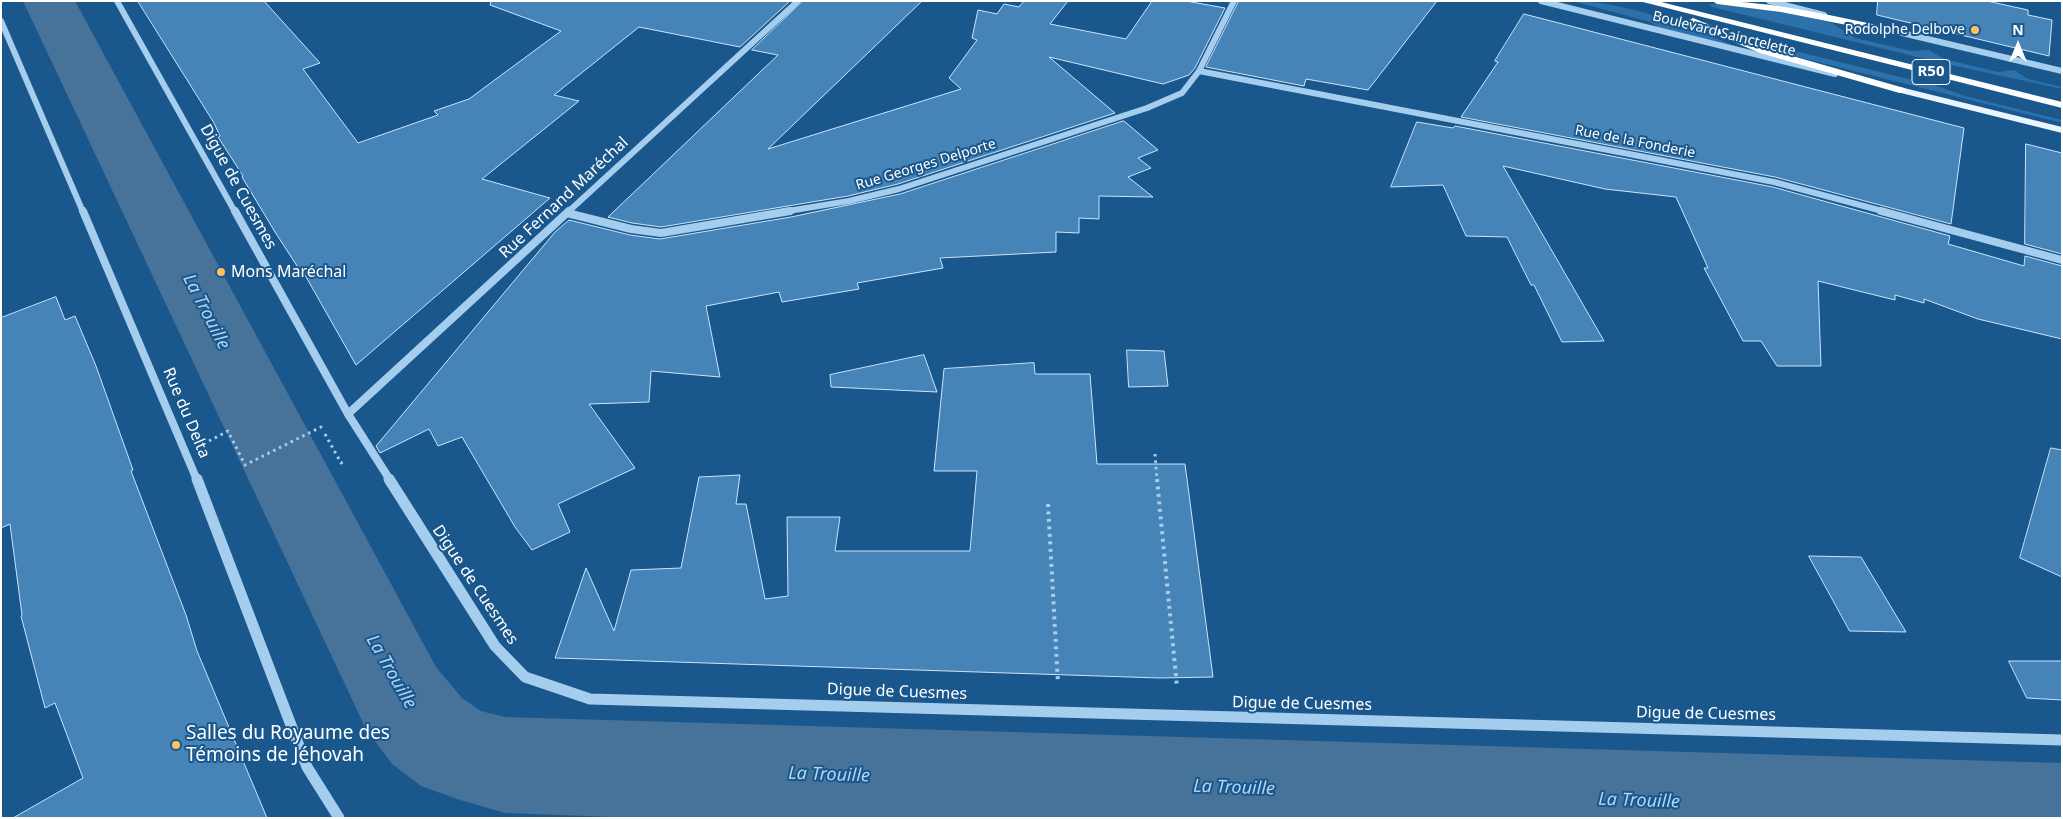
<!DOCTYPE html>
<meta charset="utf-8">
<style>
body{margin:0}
#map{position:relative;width:2063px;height:819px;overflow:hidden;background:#1a578c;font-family:"Noto Sans",sans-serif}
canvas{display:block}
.frame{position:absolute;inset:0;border:2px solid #fff;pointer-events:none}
.north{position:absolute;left:1993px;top:20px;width:50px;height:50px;-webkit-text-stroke:4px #1a578c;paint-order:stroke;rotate:0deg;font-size:14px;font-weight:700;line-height:20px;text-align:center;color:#fff}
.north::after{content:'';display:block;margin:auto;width:18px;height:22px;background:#fff;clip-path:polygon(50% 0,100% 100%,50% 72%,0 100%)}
</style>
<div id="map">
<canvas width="2063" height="819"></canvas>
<div class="frame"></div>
<div class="north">N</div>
</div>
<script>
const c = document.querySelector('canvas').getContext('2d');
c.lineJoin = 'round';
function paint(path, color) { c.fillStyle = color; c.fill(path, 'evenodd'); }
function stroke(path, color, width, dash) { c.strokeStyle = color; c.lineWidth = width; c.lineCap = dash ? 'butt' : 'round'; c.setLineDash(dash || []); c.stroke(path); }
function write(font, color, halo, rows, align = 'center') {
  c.font = font + ' "Noto Sans",sans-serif'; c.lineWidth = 4; c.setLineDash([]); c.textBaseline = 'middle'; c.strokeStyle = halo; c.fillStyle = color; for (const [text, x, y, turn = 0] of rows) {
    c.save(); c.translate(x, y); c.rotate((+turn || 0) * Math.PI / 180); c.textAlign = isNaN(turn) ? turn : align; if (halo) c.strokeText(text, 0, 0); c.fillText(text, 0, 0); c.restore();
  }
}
paint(new Path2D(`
 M1572,1C1624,1 1686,25 1734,46L1662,30L1650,22Z
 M1711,4L1741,6L1791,13L1832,23L1855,38L1912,51L1929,50L1944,59L1998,72L2014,70L2028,79L2062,87V89L1942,63L1712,7L1709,5Z
 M1783,48L1937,86L1965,96L2062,120V123L1798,57L1782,50Z`), '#2c71aa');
paint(new Path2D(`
 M23,1H75L436,667L462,698L481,711L505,717L2062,763V818H639L505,813L457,799L421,786L392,764L366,729Z`), '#477299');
const building = new Path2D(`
 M138,1H264L320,63L303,69L358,143L438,115L434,111L469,99L561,31L490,5L491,1H790L740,47L639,27L554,95L579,101L482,179L550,198L356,365L301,268L299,269L275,232L242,177L243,176L218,137L220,136L214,123Z
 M803,1H922L768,149L961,89L949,78L977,40L972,38L978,10L997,14L1004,4L1019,7L1024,1H1068L1050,24L1126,39L1152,1H1186L1225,8L1195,68L1189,75L1163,84L1049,57L1115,113L898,184L848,196L661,227L632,223L608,217L778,55L752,50Z
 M1239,1H1437L1368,90L1306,79L1304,86L1206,67Z
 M1878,1H1987L2028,10V15L2052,20L2049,56L1877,15Z
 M1524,14L1964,128L1951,224L1775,177L1461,117L1498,62L1495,61Z
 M1124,121L1158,150L1138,158L1151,168L1128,177L1153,197L1099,196V219L1079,218V233L1056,232V252L940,258L943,268L857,283L859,289L782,302L779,292L706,306L720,377L651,371L649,402L589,404L635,468L558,504L570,532L532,550L515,527L462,437L438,446L429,429L380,453L376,446L555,232L569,220L630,235L660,239L791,217L900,194Z
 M1417,122L1453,128L1455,126L1773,187L1950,236L1948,244L2024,266L2025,256L2062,266V339L1978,319L1924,299V303L1895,295V300L1818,281L1821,366H1777L1761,341H1743L1704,268H1708L1676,197L1605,189L1503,166L1604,341L1562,342L1534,285H1531L1507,237L1466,236L1443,185L1391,187Z
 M2026,144L2062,153V254L2025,244Z
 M56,297L65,320L75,316L96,366L133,470L131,471L186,615L197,651L267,818H13L83,778L55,703L45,708L21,616L22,615L10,524L1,528V318Z
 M1127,350L1164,351L1168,386L1129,387Z
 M924,355L937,392L831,387L830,375Z
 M1034,363L1035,374H1090L1097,464H1185L1213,677L1159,678L555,658L586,568L614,631L631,570L681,568L699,477L740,475L736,504H746L765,599L788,596L787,517H840L835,551H970L977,471H934L944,369Z
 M2051,448L2062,450V577L2020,558Z
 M1809,556L1861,557L1906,632L1850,631Z
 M2009,661H2062V700L2027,698Z`);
paint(building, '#4683b6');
stroke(building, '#cae5fa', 1);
stroke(new Path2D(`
 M325,434L341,463L345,461
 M209,441L228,431L245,465L321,427L322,429
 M1155,454L1157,480`), '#a5cdee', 3, [2.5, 4]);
stroke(new Path2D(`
 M1157,479L1177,687
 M1048,504L1058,683`), '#a5cdee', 4, [3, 4.5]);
stroke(new Path2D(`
 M117,1L235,212
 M1541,1L1835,74
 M1769,1L1824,15
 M1,21L83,212
 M1881,28L2062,71
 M1199,71L1774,182L1886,212
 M568,212L798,1
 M782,212L849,201L899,189L1147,108L1182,93L1199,71L1234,1`), '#a5cdee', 6);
stroke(new Path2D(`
 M83,211L197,480
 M235,211L348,414L390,480
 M1881,211L2062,260
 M567,213L631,229L661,233L790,211
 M348,414L569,211`), '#a5cdee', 8);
stroke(new Path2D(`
 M197,479L307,767L339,818
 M389,479L495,646L525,677L590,699L2062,740`), '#a5cdee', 11);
paint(new Path2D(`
 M1900,87L2062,127V133L1897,92V88Z`), '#ebf5ff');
paint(new Path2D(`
 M1639,1H1657L2062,102V108Z
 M1712,1C1772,1 1829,15 1887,27L1892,30L1887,33L1781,12L1717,4Z
 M1693,18L1768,49L1904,88L1906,90L1900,93L1896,92L1760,53L1689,23L1688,21Z`), '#fff');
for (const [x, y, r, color] of [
 [1975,30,5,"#ffc261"],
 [221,272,5,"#ffc261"],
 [176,745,5,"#ffc261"]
]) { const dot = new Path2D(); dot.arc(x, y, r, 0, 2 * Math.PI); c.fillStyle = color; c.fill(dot); stroke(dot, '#1a578c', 2); }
write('14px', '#fff', '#1a578c', [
 ["Rodolphe Delbove",1965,30]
], 'right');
write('14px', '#fff', '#1a578c', [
 ["Boulevard Sainctelette",1724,34,14],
 ["Rue de la Fonderie",1635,142,11],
 ["Rue Georges Delporte",926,165,-17]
]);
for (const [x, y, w] of [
 [1931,72,38]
]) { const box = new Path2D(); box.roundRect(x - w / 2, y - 12.5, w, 25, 4); c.fillStyle = '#1a578c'; c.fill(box); stroke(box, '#fff', 1); }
write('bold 15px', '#fff', null, [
 ["R50",1931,72]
]);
write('16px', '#fff', '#1a578c', [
 ["Digue de Cuesmes",238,187,61],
 ["Rue Fernand Maréchal",564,198,-43],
 ["Rue du Delta",186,413,67],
 ["Digue de Cuesmes",475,585,56],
 ["Digue de Cuesmes",897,692,2],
 ["Digue de Cuesmes",1302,704,1],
 ["Digue de Cuesmes",1706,714,1]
]);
write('16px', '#fff', '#1a578c', [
 ["Mons Maréchal",231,272]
], 'left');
write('italic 18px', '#b0d6f5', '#1a578c', [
 ["La Trouille",206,312,63],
 ["La Trouille",391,672,60],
 ["La Trouille",829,775,2],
 ["La Trouille",1234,788,2],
 ["La Trouille",1639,801,2]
]);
write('19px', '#fff', '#1a578c', [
 ["Salles du Royaume des",186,734],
 ["Témoins de Jéhovah",186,756]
], 'left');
</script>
